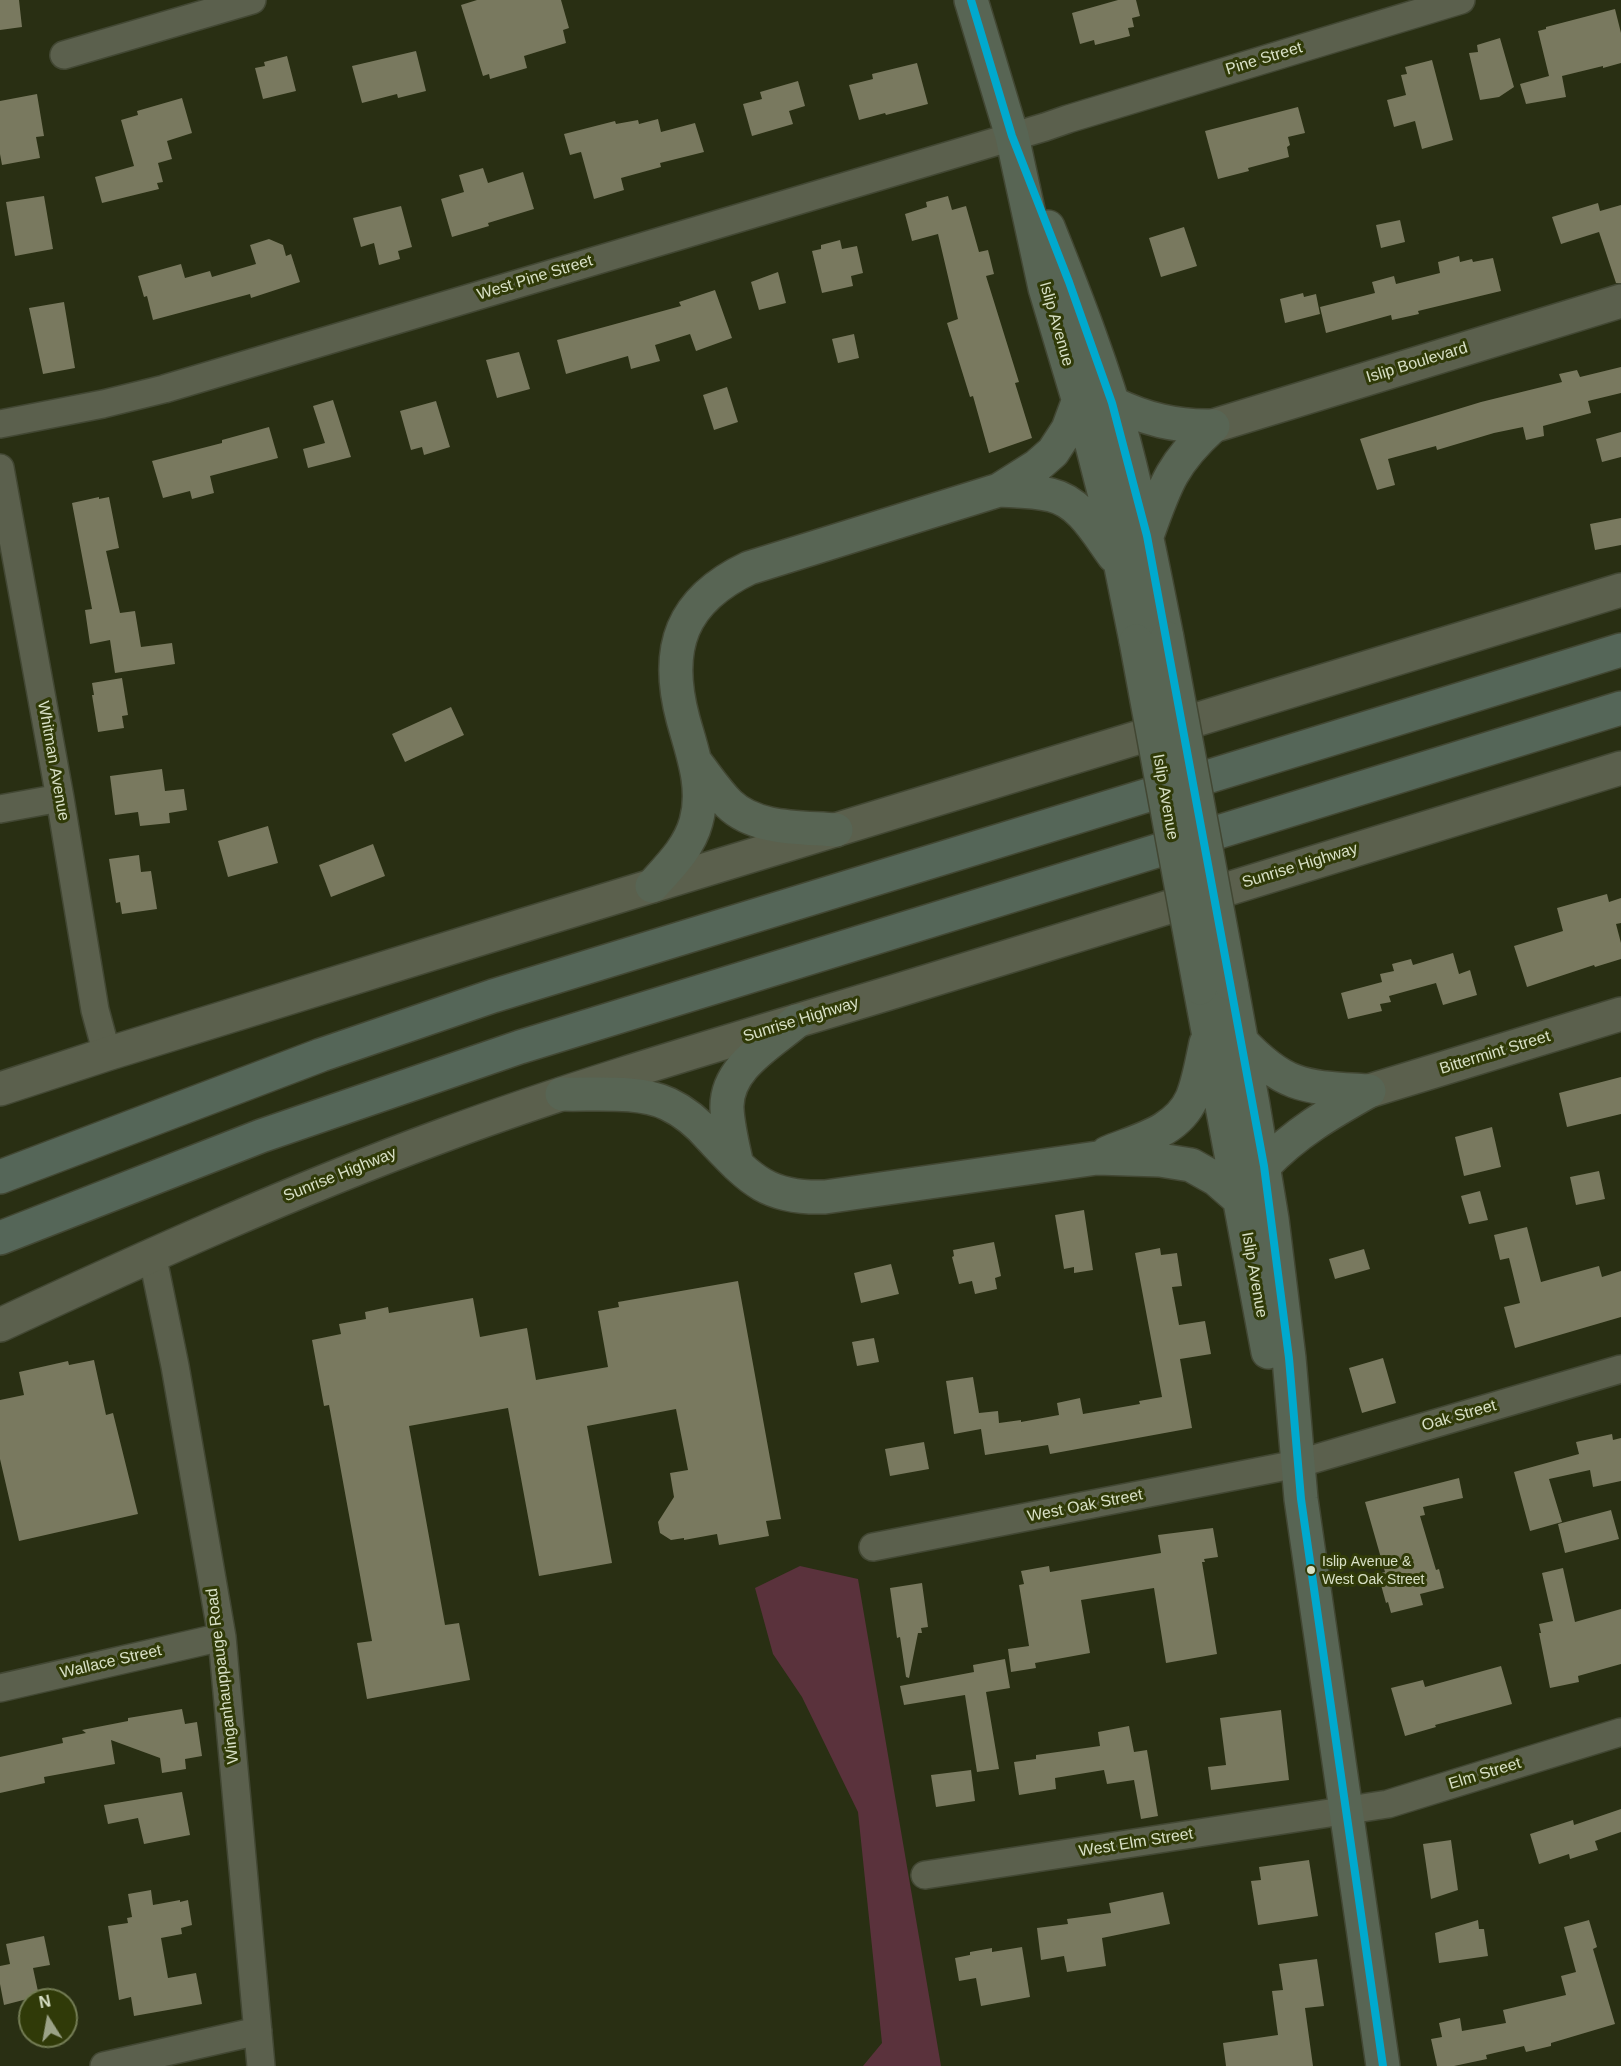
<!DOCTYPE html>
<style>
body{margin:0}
#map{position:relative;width:1621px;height:2066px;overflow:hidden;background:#292f13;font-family:Arial,sans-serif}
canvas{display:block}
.north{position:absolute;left:18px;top:1988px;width:60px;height:60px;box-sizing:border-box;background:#303a08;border:2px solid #737c54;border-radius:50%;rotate:349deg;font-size:16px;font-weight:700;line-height:24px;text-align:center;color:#d8e0c6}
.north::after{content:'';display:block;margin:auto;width:21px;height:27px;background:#9ba287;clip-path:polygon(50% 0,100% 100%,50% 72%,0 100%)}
</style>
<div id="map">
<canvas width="1621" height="2066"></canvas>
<div class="north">N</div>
</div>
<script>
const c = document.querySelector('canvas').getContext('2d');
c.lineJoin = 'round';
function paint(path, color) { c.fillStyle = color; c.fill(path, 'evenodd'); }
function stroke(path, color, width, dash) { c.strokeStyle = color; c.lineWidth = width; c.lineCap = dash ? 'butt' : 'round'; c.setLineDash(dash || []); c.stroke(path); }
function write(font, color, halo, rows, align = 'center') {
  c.font = font + ' Arial,sans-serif'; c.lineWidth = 6; c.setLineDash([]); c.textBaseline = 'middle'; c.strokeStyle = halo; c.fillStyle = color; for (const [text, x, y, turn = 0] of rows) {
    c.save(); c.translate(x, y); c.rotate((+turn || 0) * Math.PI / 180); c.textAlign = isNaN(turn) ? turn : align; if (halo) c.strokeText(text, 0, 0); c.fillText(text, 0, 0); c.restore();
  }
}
paint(new Path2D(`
 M800,1566L858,1579L941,2066H863L882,2043L858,1812L802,1697L773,1654L755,1588Z`), '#5a323c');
paint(new Path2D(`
 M0,0H19L22,27L0,30Z
 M477,0H561L569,28L563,30L566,43L524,56L527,68L490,79L489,74L483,76L461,5Z
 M1118,0H1136L1140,16L1132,18L1134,27L1128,28L1130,36L1095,45L1094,40L1080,44L1072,13Z
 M1615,9L1621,33V63L1603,68V66L1562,76L1566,97L1526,104L1520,84L1549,76L1538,31L1546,29V27Z
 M1500,38L1514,87L1499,97L1480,100L1469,53L1478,52L1477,45Z
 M416,51L426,91L398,98L397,94L362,103L352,66Z
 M287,56L296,91L263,99L255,68L265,66L264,62Z
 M1432,60L1453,140L1422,149L1415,121L1394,127L1387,100L1406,95L1401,75L1407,74L1405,67Z
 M917,63L928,104L886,115L885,113L859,120L849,85L873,79L872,74Z
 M798,81L805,106L789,111L793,124L752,136L743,104L762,99L760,92Z
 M37,94L44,136L36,137L40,158L2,165L0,154V101Z
 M182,98L192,133L167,141L172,159L158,163L163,182L157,183L159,189L102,203L95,177L134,166L121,120L138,115L137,111Z
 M1298,107L1305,133L1288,137L1290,145L1287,147L1289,157L1248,168L1249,171L1218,179L1205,131Z
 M658,119L661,132L695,123L704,152L660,163L661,167L621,178L624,190L594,199L581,152L570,155L564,134L615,121L616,124L638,120L639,124Z
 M483,168L488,183L523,172L534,209L488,223L489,226L452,237L441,199L464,192L459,175Z
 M44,196L53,249L15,256L6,202Z
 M948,196L952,210L966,206L979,252L988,250L994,274L986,276L1019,382L1015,383L1032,438L989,453L973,396L970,397L947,323L958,319L938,234L912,241L905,214L927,207L926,202Z
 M1598,203L1600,211L1621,205V283H1616L1599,232L1561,244L1552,217Z
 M401,206L412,247L398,251L400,259L379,265L374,243L361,247L353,218Z
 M1400,220L1405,242L1381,248L1376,225Z
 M1184,227L1197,266L1161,277L1149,238Z
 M269,239L283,245L286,256L291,254L300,282L251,298L250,294L153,320L147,296L144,297L138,276L181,264L185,278L210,271L212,277L256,264L250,245Z
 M840,240L842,249L857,246L863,273L851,276L853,286L822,293L812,251L821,249V245Z
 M1459,256L1460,262L1472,259L1473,262L1493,258L1501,291L1418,311L1419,314L1392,320L1391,315L1326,333L1320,307L1375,293L1372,282L1394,276L1396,284L1440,273L1438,262Z
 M778,272L786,303L759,310L751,282Z
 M715,290L732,338L696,351L690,334L655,345L660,361L631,369L628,356L566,374L557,340L681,306L679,302Z
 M1303,293L1304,297L1316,294L1320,314L1285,323L1280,299Z
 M64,302L75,368L43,374L29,308Z
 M854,334L859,358L838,363L832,339Z
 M519,352L530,389L497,398L486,360Z
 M1621,367V393L1588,401L1591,413L1543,426L1544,436L1526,440L1523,427L1494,433L1437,450L1436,446L1388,459L1395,485L1377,490L1360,439L1481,402L1562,382L1559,374L1577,370L1580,377Z
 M727,387L738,422L714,430L703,395Z
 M333,400L351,457L308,468L303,449L325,443L313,406Z
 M436,401L450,447L424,455L422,447L411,450L400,411Z
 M269,427L278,458L210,476L214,493L192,499L190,491L163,498L152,461L222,443V440Z
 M1621,432V457L1602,462L1596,439Z
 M99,497V499L109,497L119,548L106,551L120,613L135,611L141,647L172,643L175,664L115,673L110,640L90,644L85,610L92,609L72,503Z
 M1621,518V545L1595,550L1590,524Z
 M122,678L128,715L122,716L124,728L98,732L92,695H94L92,683Z
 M451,707L464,735L405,762L392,734Z
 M162,769L165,791L184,789L187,810L169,813L170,823L140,826L138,812L115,815L110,776Z
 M268,826L278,863L228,877L218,841Z
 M373,844L385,876L331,897L319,865Z
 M139,855L141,872L151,871L157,909L122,914L120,902L116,903L109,859Z
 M1607,894L1609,902L1621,898V923L1616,924L1621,943V959L1595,967L1594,965L1527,987L1514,946L1563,931L1557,908Z
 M1453,953L1459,974L1470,970L1477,995L1443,1005L1436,983L1389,996L1391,1002L1380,1004L1382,1011L1348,1019L1341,993L1382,982L1380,974L1394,971L1392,964L1411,959L1413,965Z
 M1621,1077V1114L1567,1127L1559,1093Z
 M1492,1127L1501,1167L1464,1176L1455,1137Z
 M1599,1171L1605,1199L1576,1205L1570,1177Z
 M1480,1191L1488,1220L1469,1224L1461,1196Z
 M1084,1210L1093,1270L1074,1273V1267L1064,1269L1055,1215Z
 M1527,1227L1541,1282L1599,1266L1602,1277L1621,1271V1317L1515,1348L1504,1307L1520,1303L1509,1258L1500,1260L1494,1235Z
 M994,1242L1001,1276L995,1278L997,1289L975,1294L972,1281L959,1284L952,1257L954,1256L953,1250Z
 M1160,1248L1161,1255L1177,1253L1182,1286L1172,1287L1179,1325L1205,1321L1211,1354L1180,1359L1192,1428L1050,1454L1048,1445L985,1455L981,1429L954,1434L946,1381L973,1377L980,1419L979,1413L998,1411L999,1423L1021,1420V1422L1059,1415L1057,1403L1080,1398L1083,1414L1140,1404L1139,1401L1162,1397L1135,1253Z
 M1364,1249L1370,1269L1335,1279L1329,1259Z
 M891,1264L899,1294L861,1303L854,1273Z
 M738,1281L781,1519L766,1521L769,1536L719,1545L717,1534L684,1540V1538L671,1540L660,1533L658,1522L674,1497L670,1473L688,1470L676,1409L587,1426L612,1563L539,1576L508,1408L409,1426L445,1625L459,1623L470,1680L367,1699L357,1643L372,1641L329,1405L324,1406L312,1340L341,1334L339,1324L366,1319L365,1312L388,1307L389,1313L473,1298L480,1337L527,1328L536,1380L608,1367L598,1311L619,1307L618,1302Z
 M874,1338L879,1362L857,1366L852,1342Z
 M1383,1358L1396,1403L1362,1413L1349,1368Z
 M94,1360L106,1415L113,1413L138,1514L19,1541L0,1459V1400L24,1395L19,1372L68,1361L69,1365Z
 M1612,1434L1613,1440L1621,1438V1481L1593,1487L1590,1470L1549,1479L1562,1522L1530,1531L1514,1472L1579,1454L1576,1442Z
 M924,1442L929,1469L890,1476L885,1449Z
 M1459,1478L1463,1498L1423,1507L1425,1515L1420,1516L1436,1570L1439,1569L1444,1588L1420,1594L1423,1605L1391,1613L1388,1602L1386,1603L1378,1574L1385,1572L1365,1502Z
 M1611,1510L1619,1539L1565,1553L1558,1524Z
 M1213,1528L1218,1557L1204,1559L1205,1562H1202L1217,1654L1166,1663L1154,1588L1081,1600L1090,1653L1035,1663L1036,1668L1011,1672L1008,1649L1029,1646L1019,1585L1024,1584L1021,1571L1049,1566L1050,1572L1161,1553L1158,1535Z
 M1563,1568L1575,1622L1621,1609V1664L1578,1676L1579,1682L1550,1688L1539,1633H1541L1539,1624L1553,1621L1542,1573Z
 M922,1583L928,1627L921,1628L922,1633H918L909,1678L906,1677L900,1637L897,1638L890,1588Z
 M1005,1659L1010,1688L986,1692L999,1769L977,1772L965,1695L904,1705L900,1686L974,1672L973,1665Z
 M1501,1666L1512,1704L1435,1725L1436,1727L1405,1736L1391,1688L1423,1680L1425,1687Z
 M182,1709L185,1724L197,1722L202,1756L185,1759L186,1769L162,1773L160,1758L111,1740L115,1764L44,1777L45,1783L0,1793V1757L63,1743L62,1738L86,1733L82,1730L128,1721V1718Z
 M1281,1710L1289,1780L1211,1790L1208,1767L1226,1765L1220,1718Z
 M1129,1726L1134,1752L1147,1750L1158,1816L1141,1819L1134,1780L1107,1784L1104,1770L1055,1778L1056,1789L1019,1795L1014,1762L1036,1759V1755L1100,1746L1098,1732Z
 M971,1770L975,1801L936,1807L931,1775Z
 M182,1792L190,1835L144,1844L138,1818L108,1824L104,1805Z
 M1621,1809V1832L1595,1841L1598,1850L1570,1859L1569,1854L1539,1864L1530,1834L1573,1820L1574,1825Z
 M1451,1840L1458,1890L1431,1899L1423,1844Z
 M1309,1860L1318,1916L1258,1925L1251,1881L1261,1880L1259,1867Z
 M151,1890L153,1905L180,1900V1902L188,1900L192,1925L181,1928L182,1934L161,1938L168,1978L196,1973L202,2004L134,2016L131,1997L119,2000L108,1926L128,1923L127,1918L132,1917L128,1894Z
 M1163,1892L1170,1924L1102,1938L1106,1966L1067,1972L1064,1956L1041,1960L1037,1928L1068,1924L1067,1919L1111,1913L1109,1903Z
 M1478,1920L1479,1929H1484L1488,1956L1439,1963L1435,1933Z
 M1589,1920L1597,1947L1593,1949L1615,2024L1551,2043V2046L1526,2052L1524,2046L1486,2055L1487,2059L1454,2066H1437L1431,2039L1442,2037L1439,2023L1460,2018L1462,2031L1506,2023L1503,2010L1566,1995L1561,1976L1576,1972L1564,1927Z
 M44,1936L50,1965L33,1968L39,1996L4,2005L0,1984V1966L10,1964L6,1944Z
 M1022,1947L1030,1997L981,2006L976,1978L959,1981L955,1958L970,1955V1952L992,1948V1952Z
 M1317,1959L1324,2006L1305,2008L1313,2066H1226L1223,2043L1278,2035L1272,1991L1283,1990L1279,1964Z`), '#79795f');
const minor = new Path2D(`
 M64,55L252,0
 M0,424L103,404L164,389L1045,127L1068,119L1461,0
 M0,468L60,798L95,1010L107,1054
 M0,809L60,798
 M152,1254L175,1366L222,1637L261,2066
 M873,1547L1297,1464L1621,1369
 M0,1688L222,1637
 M925,1875L1388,1804L1621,1732
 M104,2066L258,2031`);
const tertiary = new Path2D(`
 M1213,426L1621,301
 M1369,1091L1621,1014`);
const secondary = new Path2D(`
 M0,1089L107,1054L521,926L1621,590
 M0,1325C146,1257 292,1191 444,1135C592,1080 745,1037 896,991C1137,916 1379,842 1621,768`);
const primary = new Path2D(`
 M971,0L1012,136L1045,288L1092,445L1113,527L1136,641
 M1048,227C1076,297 1104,369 1124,442C1141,506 1154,572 1167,638
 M1112,403C1145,419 1176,427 1213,426
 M999,490C1016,491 1034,491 1051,495C1081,502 1097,533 1114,556
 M1147,536C1165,485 1172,463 1213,426
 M697,764C707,777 717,792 729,804C756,830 801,827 836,830
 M652,886C669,867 689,848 696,822C706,787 692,752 683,719C664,648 681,600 749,568L999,490L1037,466L1053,452L1068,429L1078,402
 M1231,984L1253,1105L1272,1219L1289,1358L1301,1499L1383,2066
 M1200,988L1268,1352
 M1241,1041C1286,1089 1306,1087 1369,1091
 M562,1094C594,1095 639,1090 668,1104C685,1112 699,1124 711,1138C749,1178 766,1199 825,1197L1097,1158L1160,1160L1191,1165L1216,1179L1240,1200
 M1107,1153C1138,1140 1177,1132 1192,1098C1199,1081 1202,1061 1206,1043
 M737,1165C733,1147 728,1128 727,1109C725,1068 770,1044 797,1021
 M1264,1166C1295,1133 1330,1113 1369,1091`);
const motorway = new Path2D(`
 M0,1177L321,1055L493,996L1621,650
 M0,1238L261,1136L520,1047L1621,708`);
stroke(minor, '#424733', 30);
stroke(tertiary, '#424733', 36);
stroke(secondary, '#424733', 36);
stroke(primary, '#424733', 36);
stroke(motorway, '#424733', 36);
stroke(minor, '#5b604d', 27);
stroke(tertiary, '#5b604d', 33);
stroke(secondary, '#5b604d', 33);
stroke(primary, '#586554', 33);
stroke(motorway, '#556658', 33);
const primaryBridge = new Path2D(`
 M1167,638L1231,984
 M1136,641L1200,988`);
stroke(primaryBridge, '#424733', 36, []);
stroke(primaryBridge, '#586554', 33);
stroke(new Path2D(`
 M971,0L1012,136L1069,282L1112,403L1147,536L1264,1166L1289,1358L1301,1499L1383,2066`), '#00a9ce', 8);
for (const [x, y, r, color] of [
 [1311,1570,5,"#d8e0c6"]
]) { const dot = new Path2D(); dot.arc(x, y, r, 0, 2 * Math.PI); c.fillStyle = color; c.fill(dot); stroke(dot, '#303a08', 2); }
write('14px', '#d8e0c6', '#303a08', [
 ["Islip Avenue &",1322,1562],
 ["West Oak Street",1322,1580]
], 'left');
write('16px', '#d8e0c6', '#303a08', [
 ["Pine Street",1264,59,-17],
 ["West Pine Street",535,278,-17],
 ["Islip Avenue",1056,324,74],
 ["Islip Boulevard",1417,363,-17],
 ["Whitman Avenue",53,761,80],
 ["Islip Avenue",1165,797,80],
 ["Sunrise Highway",1300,866,-17],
 ["Sunrise Highway",801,1020,-17],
 ["Bittermint Street",1495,1053,-17],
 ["Sunrise Highway",340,1175,-22],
 ["Islip Avenue",1254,1275,80],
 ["Oak Street",1459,1416,-16],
 ["West Oak Street",1085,1506,-11],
 ["Wallace Street",111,1662,-13],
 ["Winganhauppauge Road",223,1676,-97],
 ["Elm Street",1485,1774,-17],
 ["West Elm Street",1136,1843,-9]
]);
</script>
